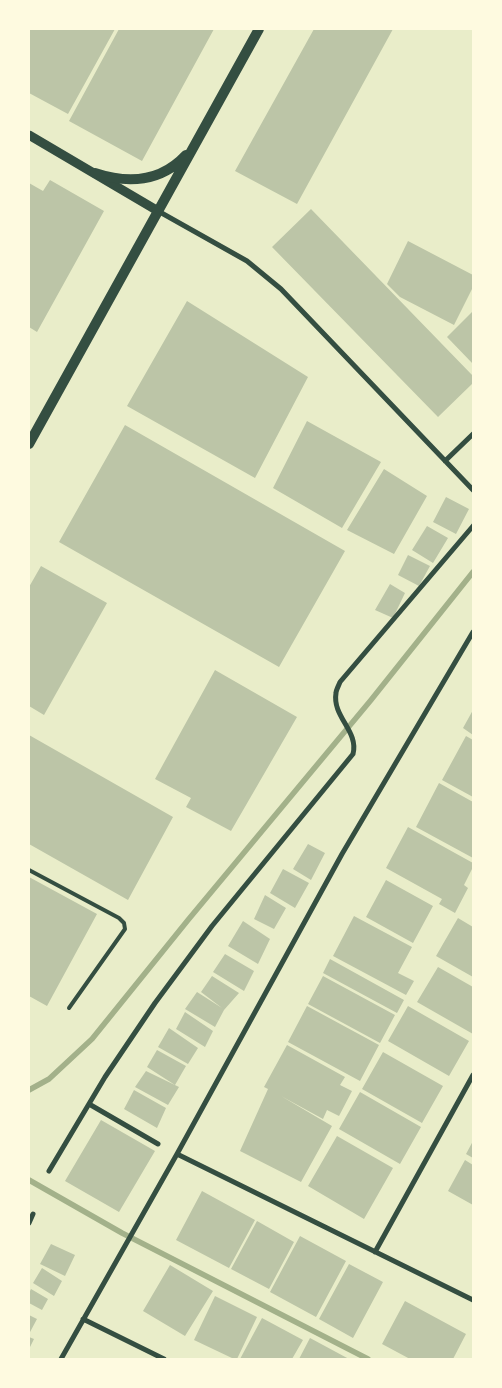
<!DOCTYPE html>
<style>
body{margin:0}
#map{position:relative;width:502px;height:1388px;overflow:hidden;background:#e9edc9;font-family:Roboto,sans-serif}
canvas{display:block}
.frame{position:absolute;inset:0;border:30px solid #fefae0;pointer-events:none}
</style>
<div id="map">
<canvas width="502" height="1388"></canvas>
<div class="frame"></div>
</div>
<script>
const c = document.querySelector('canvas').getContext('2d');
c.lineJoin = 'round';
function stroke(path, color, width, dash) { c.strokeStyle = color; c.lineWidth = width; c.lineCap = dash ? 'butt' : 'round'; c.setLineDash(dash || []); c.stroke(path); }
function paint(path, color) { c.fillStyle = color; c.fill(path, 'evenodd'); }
stroke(new Path2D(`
 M29,1090L49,1079L92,1039L188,920L371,700L473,572
 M29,1180L122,1233L368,1359`), '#a3b18a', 5.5);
paint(new Path2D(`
 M29,29H115L68,114L29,93Z
 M119,29H214L142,161L69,121Z
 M314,29H393L297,204L235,171Z
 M50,180L104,211L37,332L29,327V183L43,191Z
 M311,209L473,376V383L438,417L272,247Z
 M408,241L473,275V287L454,325L400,297L387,284Z
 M187,301L308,377L255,478L127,406Z
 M473,311V364L447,337Z
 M307,421L381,462L342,528L273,488Z
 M125,425L345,551L279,667L59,542Z
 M384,469L427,496L394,554L347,530Z
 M446,497L469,509L456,534L433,522Z
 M427,526L448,538L433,563L412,550Z
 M408,555L430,566L419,586L398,575Z
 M41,566L107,603L44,715L29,706V587Z
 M390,584L405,593L393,618L375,610Z
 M215,670L297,717L231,831L186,807L191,798L155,779Z
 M473,710V735L463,728Z
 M29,735L173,817L128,900L29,844Z
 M466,736L473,740V797L442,780Z
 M439,783L473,802V858L416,827Z
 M408,827L473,863V867L464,885L468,888L455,913L439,904L442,899L386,868Z
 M308,844L325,853L311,880L293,869Z
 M283,869L309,883L295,908L270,893Z
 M29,877L97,914L47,1006L29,996Z
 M386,880L433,906L413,943L366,917Z
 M265,895L286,908L274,929L254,919Z
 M354,916L412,947L398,973L414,981L406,995L333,956Z
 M458,918L473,927V977L436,956Z
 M243,921L270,939L258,964L228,946Z
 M225,954L254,971L244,991L213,972Z
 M330,959L404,1000L397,1013L323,973Z
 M438,967L473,987V1034L417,1002Z
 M212,976L239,993L224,1010L215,1027L185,1009L197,992L222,1008L201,992Z
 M323,976L395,1015L380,1043L308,1004Z
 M307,1006L379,1045L360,1081L288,1042Z
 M408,1006L469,1041L449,1076L388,1041Z
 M185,1012L213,1031L205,1047L176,1029Z
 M169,1028L198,1048L188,1064L158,1047Z
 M287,1045L345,1077L340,1085L352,1091L339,1116L327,1110L323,1119L281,1096L332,1126L301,1182L240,1151L268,1089L264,1087Z
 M157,1050L186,1066L175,1085L147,1067Z
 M383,1052L443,1086L422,1123L362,1089Z
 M146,1071L179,1087L168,1105L135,1087Z
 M134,1090L166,1108L157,1128L124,1109Z
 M360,1092L421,1127L400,1164L339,1129Z
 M101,1120L155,1151L119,1212L65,1181Z
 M337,1136L393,1168L364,1219L308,1186Z
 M473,1141V1158L466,1154Z
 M465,1160L473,1165V1205L448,1191Z
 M202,1191L255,1220L229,1268L176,1240Z
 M257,1221L294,1242L269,1289L231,1269Z
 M300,1236L346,1261L316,1317L270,1292Z
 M51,1244L75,1255L65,1276L40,1264Z
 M349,1264L383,1282L353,1338L319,1319Z
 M170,1265L213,1291L185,1336L143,1311Z
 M42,1268L62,1281L54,1296L33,1283Z
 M31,1289L48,1299L42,1310L29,1303V1293Z
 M215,1296L257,1317L237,1359H234L194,1340Z
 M405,1301L466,1334L453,1359H410L382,1344Z
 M29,1315L37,1319L29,1334Z
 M262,1318L303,1340L292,1359H240Z
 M29,1337L34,1339L29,1349Z
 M310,1338L349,1359H299Z`), '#bcc5a7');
stroke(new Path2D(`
 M29,870L119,918L124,923L125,929L69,1008`), '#344e41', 4);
stroke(new Path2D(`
 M158,211L247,261L281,289L473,490
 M445,461L473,434
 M89,1104L158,1144
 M177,1154L473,1300
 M49,1171L105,1077L155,1003L212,926L353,754C359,731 332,717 336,693C336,690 339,685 340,682L473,526
 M29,1223L33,1214
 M375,1252L473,1075
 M83,1319L164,1359
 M61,1359L177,1154L342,854L473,632`), '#344e41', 5);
stroke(new Path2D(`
 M29,135L158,211`), '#344e41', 9);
stroke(new Path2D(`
 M95,173C128,184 161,182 186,155
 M29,444L259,29`), '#344e41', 10);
</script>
